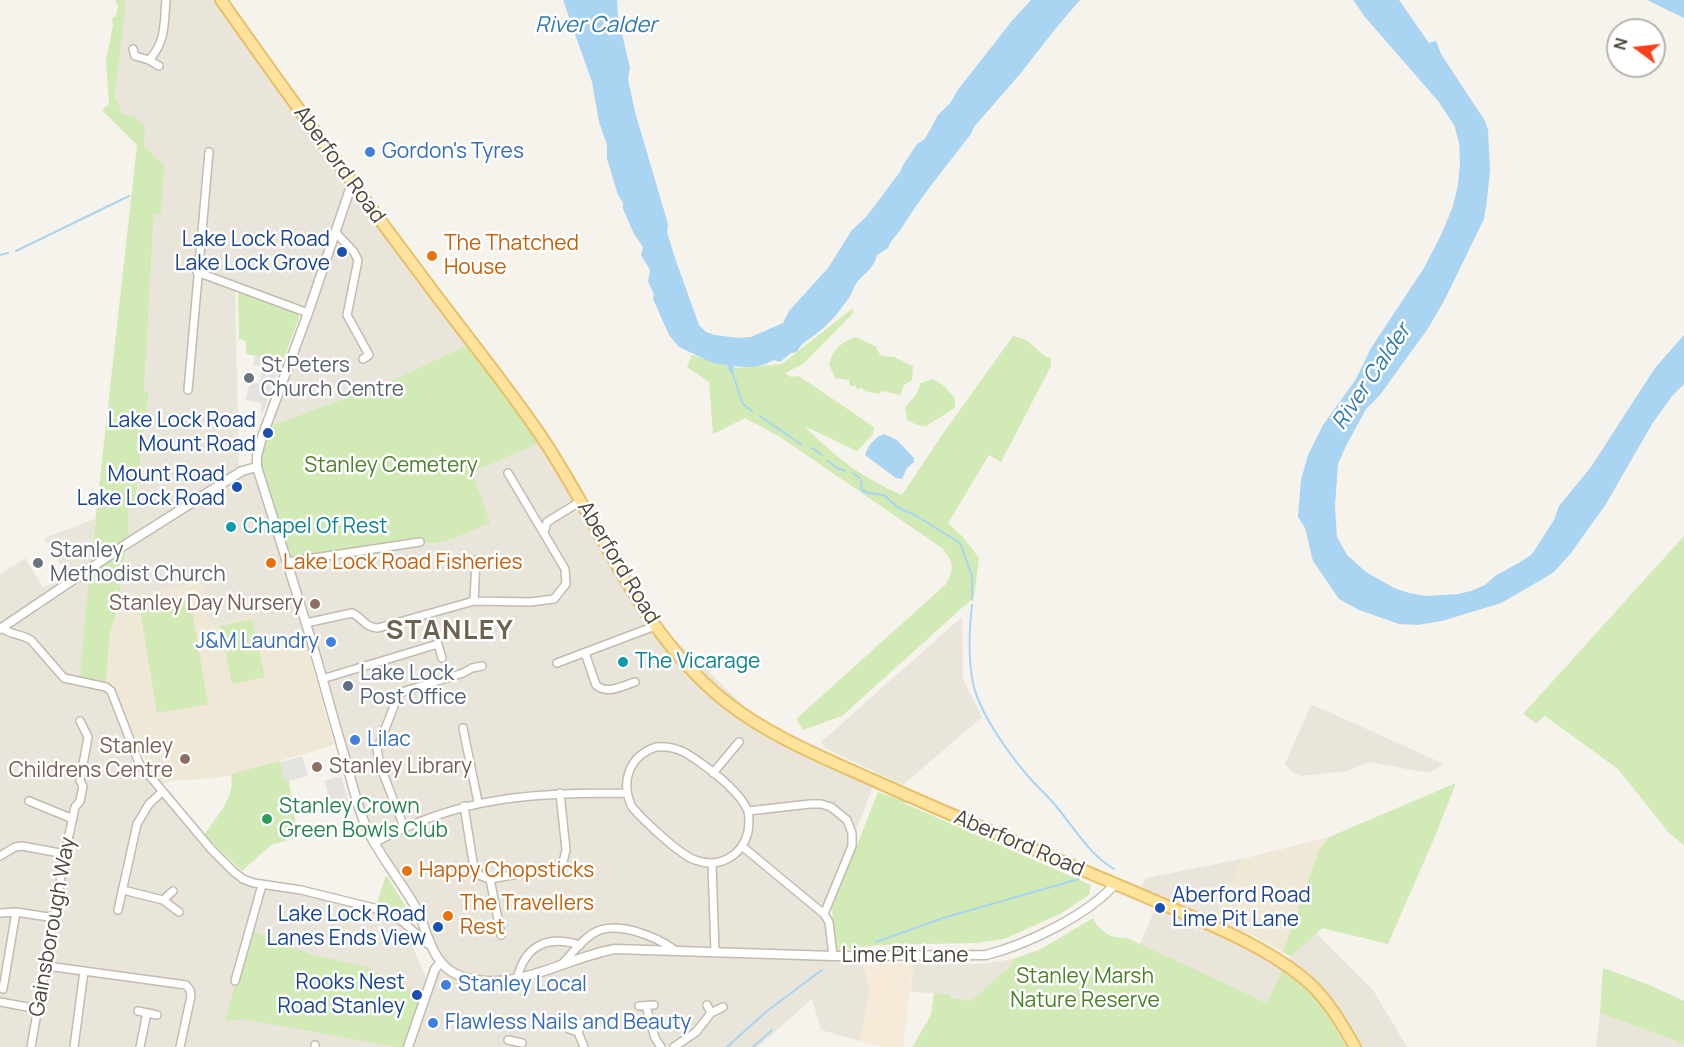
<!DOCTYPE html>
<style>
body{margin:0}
#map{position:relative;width:1684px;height:1047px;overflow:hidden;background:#f6f3ec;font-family:Manrope,sans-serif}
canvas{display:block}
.north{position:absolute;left:1606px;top:18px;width:60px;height:60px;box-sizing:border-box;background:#fff;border:2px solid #b7b4b0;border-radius:50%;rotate:285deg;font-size:16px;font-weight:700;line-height:24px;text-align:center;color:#4b4439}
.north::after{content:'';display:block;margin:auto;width:21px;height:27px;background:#fc3f1d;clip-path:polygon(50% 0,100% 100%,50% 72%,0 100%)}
</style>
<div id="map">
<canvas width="1684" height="1047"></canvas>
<div class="north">N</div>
</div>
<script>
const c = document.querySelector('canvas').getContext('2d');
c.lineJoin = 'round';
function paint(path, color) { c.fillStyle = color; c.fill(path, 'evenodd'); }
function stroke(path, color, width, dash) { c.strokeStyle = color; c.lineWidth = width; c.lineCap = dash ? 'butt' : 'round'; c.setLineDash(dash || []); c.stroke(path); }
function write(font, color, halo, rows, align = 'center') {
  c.font = font + ' Manrope,sans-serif'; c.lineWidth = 5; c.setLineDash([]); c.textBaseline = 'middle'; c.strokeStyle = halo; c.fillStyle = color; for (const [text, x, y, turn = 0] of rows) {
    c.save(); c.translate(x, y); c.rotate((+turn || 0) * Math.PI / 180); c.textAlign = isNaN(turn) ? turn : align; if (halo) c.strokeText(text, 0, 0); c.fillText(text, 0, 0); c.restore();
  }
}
paint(new Path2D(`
 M125,0H221L472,343L384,384L265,428L308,314L235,286L239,466L242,471L257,467L287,561L424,544L472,472L541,437L659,624L752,714L875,781L824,914L833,955L861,956L853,963L863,965L870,988L860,1041L821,1030L812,999L758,1047H413L441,962L419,915L374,843L341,763L307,637L258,647L210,625L202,582L119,601L128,543L129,503H136L149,393L144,392L154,214H161L144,146L130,115L122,114L119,104L115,97Z
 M95,519L80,682L106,687L132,749L162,792L243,879L374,908L402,921L429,985L408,1047H0V575L25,558L43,588L67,575L44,538Z
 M962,617L963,679L982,717L903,785L825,748L821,742Z
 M1311,705L1327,711L1444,764L1429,773L1369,762L1347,771L1301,776L1291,771L1285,764Z
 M1242,859L1209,932L1284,966L1294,953L1316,933L1373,990L1407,1047H1346L1323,1007L1307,990L1282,972L1268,1003L1139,945L1160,899L1141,889L1146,878Z
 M1013,959L1011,965L971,1001L951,998L950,994L911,992L913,963L982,964Z
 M1600,1013L1684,1044V1047H1596Z`), '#eae5da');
paint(new Path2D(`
 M913,963L903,1047H883L860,1041L870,988L863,965Z`), '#f7ead8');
paint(new Path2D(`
 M202,582L210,625L252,616L260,647L305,637L334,745L239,773L216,778L170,781L161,785L131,735L116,693L106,682L111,627L119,601Z
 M1329,837L1319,850L1283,952L1254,936L1214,920L1242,859Z`), '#efe8d6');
paint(new Path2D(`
 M115,0H125V9L115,97L119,104L122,114L134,116L145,127L144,146L164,165L161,214H154L144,391L149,392L135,504L129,503L128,543L90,569L137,145L102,110L109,104L106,61L113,25L112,18L116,16L118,6Z
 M238,289L298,314L299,318L283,361L246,354V341L239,339Z
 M853,308V313L803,364L785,373L791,377L799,376L874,427L873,434L857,451L804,426C837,458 859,476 902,495L942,435L1013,336L1026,340L1046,357H1051V366L1001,462L989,455L948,523L963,537L979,558L974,597L842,716L803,730L796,719L946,584C955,568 953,562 942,548L780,437L745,418L713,434L709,382L687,367L692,355L737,368L782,364Z
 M856,337L875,346L881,356L894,357L913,366L912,380L904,385L900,395L882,391L879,394L864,391L862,388L857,389L855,386H850L849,380L835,378L829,364C832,351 843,340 856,337Z
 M472,343L544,441L472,472L490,523C472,530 439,548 420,542L287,562L257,456L265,428L384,384Z
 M933,379L943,385L955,398V408L926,426L917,425L907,420L905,407L915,396L921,383Z
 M1684,536V845L1669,833L1618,769L1545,716L1536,723L1523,714Z
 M126,551L119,601L110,634L106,682L80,677L89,574Z
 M190,600L208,704L157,713L140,609Z
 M252,619L265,677L232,684L220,626Z
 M280,761L286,782L289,781L298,837L271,845L242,871L204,835C216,817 236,797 231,774Z
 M1456,783L1436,834L1388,944L1322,928L1291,957L1283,952L1319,850L1329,837Z
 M878,792L907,802L906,804L1091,885L1089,895L1060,914L1004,939L976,943L878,945L836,951L832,908Z
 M386,875L408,910L407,915H402L377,903Z
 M1093,918C1101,933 1110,938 1127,938L1267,1003L1282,971L1307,990L1323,1007L1346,1047H912L931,1015L934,993L950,994L951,998L971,1001L1011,965L1013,959L1041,949Z
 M250,930L310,954L366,967L426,997L408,1047H397L243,1019L225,1021Z
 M1603,968L1647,984L1684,1001V1044L1600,1013Z`), '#d2eab5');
paint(new Path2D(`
 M255,355L283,361L263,413L260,412L262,403L245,400L250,382L259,384L262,367L253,365Z
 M302,756L308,776L285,782L281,767V762Z
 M341,776L350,805L333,811L324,781Z`), '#e5e3e0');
paint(new Path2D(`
 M563,0H617L618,16L630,68L628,79L635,112L668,224L667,232L675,258L699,325L706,332L715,335L738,338L751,337L783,323L789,311L828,268L852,230L866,217L900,172L903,165L917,144L925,139L938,115L951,102L957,91L1011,22L1031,0H1080L1056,28L1020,74L974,127L971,134C947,165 922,195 901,229C896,236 891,240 888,248L877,255C874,268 866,272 858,281C854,286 852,293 849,298C840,310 830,324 817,333C809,340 802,341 797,352L791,353L780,362L774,360C760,368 749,368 733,366L734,372L730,373L727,365L713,363L679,347L669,335L653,299L654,294L648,282L650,270L641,255L643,247L634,234L623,209V203L618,195L607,159V145L599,122L592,82Z
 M1353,0H1399L1429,43L1436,41L1441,54L1485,121L1488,130L1490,170L1487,200L1484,219L1444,301L1427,330L1400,367L1380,395L1366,409L1346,446L1338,464L1335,506L1337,537L1347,555L1366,572L1394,588L1409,593L1426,596L1458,594L1471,591L1485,585L1495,576L1522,561L1532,554L1554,520L1559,506L1591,467L1655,368L1684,335V384L1672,396L1652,424L1606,504L1571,553L1554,572L1541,580L1501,603L1442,621L1417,625L1399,624L1359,610L1339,599L1313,561L1305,528L1298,517L1301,480L1308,455L1323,425L1356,379L1371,348L1424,268L1442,233L1453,206L1458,185L1460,163L1459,142L1454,125L1438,101L1365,17Z
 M1647,0H1684V18Z
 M884,434L897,440L914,458V462L907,468L902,479L896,478L865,455C867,447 876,436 884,434Z`), '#a9d4f2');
stroke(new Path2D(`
 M16,251L129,196
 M0,255L8,253
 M732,372L743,404L752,411
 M760,416L802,445
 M812,448L822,455
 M828,461L837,468L845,471
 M853,473L860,478
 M861,481L862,490L868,493L884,495L897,507L915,515L960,543L972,576V600
 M972,605C969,631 968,658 973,683C979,712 1008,753 1028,776C1037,787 1047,795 1056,806C1075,829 1089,854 1114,869
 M876,942L943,918L1079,879
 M727,1047L767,1011L822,970
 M753,1047L772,1030`), '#a9d4f2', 2);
const minor = new Path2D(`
 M133,49L135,56L149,60C166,42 164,23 166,0
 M149,60L159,66
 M336,233L354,252L358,260L347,315L369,355L363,359
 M197,272L308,313
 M188,390L209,152
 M544,533L547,522L581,501
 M287,562L420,542
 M474,601L476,560
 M306,623L352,613C362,617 365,628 378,628L474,601L530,602L554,599L566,584L565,569L508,473
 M2,628C11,635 21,634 31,640L64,678L106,687L111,691L139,763L211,849L234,872L243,879L254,883L301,890L374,908L402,921L429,945
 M585,653L596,685C607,695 622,686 635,682
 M557,663L655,626
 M322,679L438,644L442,658
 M463,728L478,802
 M656,747C679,745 691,756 709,769C722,779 740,794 747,809C750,815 749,825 748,832C742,856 719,869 695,860C680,855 643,820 632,807C620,782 629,756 656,747Z
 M713,773L739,742
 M29,801L73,819
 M464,806L474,868L481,876L490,879L551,868L563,862L566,850L560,793
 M748,811L810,804H821L831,807L847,820L852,833V846L824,914
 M404,827L381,768L377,750L399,693L463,673L472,668L482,666
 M374,843C461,796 530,793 627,793
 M743,847L824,914L829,922L833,956
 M0,856L15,847L22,846L65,854
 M712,864L715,952
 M490,879L501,935
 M123,890L163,900L179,912
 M163,900L173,891
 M118,910L137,824L149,804L162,792
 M0,913L16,912L55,918
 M562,964C572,954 580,942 592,934C615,919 655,936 675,950
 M47,966L186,985L190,990L191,996L180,1047
 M517,979C525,945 547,935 580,945
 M235,981L262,885
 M3,989L16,912
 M0,1002L38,1009
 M707,1005L711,1013L723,1007
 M639,1006L654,1005
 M646,1006L655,1038L661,1047
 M138,1011L157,1015
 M569,1029L578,1032L582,1023
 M578,1032L584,1047
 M508,1040L522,1043
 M31,1047L65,854L75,807L80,801L83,786L80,781L88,737L80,721
 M74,1047L84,971
 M140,1047L147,1013
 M315,1047V1045
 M674,1047L696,1032L711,1013`);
const tertiary = new Path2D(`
 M352,183L308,313L262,437L257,456V467C278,534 300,602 320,670C328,699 336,728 345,758C352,782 357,808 368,831C381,858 401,881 416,908C428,931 431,964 458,975C512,996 563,958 615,949L833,956L986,955C1026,945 1088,915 1115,884
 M0,629L128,543L242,471L257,467
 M408,1047L435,969L441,962`);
const primary = new Path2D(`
 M221,0C287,94 355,187 424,279C463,332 506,384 543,439C602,528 640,633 725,701C769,736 822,757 873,780C968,823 1065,862 1160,903C1208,924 1261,944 1302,977C1326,996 1340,1021 1355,1047`);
stroke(minor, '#c2bbae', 10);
stroke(tertiary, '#c2bbae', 11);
stroke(primary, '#e6c16a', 14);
stroke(minor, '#fff', 7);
stroke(tertiary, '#fff', 8);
stroke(primary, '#ffe39c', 10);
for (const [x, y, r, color] of [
 [370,152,6,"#3f7fe0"],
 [342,252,6,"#1a4fb4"],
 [432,256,6,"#e8710a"],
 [249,378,6,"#6b7280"],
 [268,433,6,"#1a4fb4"],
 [237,487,6,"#1a4fb4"],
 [231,527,6,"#0f9aa8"],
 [38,563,6,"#6b7280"],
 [271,563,6,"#e8710a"],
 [315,604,6,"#8d6e63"],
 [331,642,6,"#3f7fe0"],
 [623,662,6,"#0f9aa8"],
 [348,686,6,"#5c6f8a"],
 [355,740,6,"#3f7fe0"],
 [185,759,6,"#8d6e63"],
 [317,767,6,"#8d6e63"],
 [267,819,6,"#2e9e5b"],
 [407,871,6,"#e8710a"],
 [1160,908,6,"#1a4fb4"],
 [448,916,6,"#e8710a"],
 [438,927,6,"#1a4fb4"],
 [446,985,6,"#3f7fe0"],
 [417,995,6,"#1a4fb4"],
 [433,1023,6,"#3f7fe0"]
]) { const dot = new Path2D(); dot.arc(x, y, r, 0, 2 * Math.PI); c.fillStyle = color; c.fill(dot); stroke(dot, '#fff', 2); }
write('21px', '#366cbe', '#fff', [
 ["Gordon's Tyres",382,152],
 ["J&M Laundry",319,642,"right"],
 ["Lilac",367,740],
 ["Stanley Local",458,985],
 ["Flawless Nails and Beauty",445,1023]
], 'left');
write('21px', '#4b4439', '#fff', [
 ["Aberford Road",339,165,54],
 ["Aberford Road",618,563,59],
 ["Aberford Road",1019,844,23],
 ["Gainsborough Way",53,927,-80],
 ["Lime Pit Lane",905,956]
]);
write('21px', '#164399', '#fff', [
 ["Lake Lock Road",330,240],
 ["Lake Lock Grove",330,264],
 ["Lake Lock Road",256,421],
 ["Mount Road",256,445],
 ["Mount Road",225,475],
 ["Lake Lock Road",225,499],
 ["Aberford Road",1172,896,"left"],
 ["Lime Pit Lane",1172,920,"left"],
 ["Lake Lock Road",426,915],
 ["Lanes Ends View",426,939],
 ["Rooks Nest",405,983],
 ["Road Stanley",405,1007]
], 'right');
write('21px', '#c56008', '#fff', [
 ["The Thatched",444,244],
 ["House",444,268],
 ["Lake Lock Road Fisheries",283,563],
 ["Happy Chopsticks",419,871],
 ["The Travellers",460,904],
 ["Rest",460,928]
], 'left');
write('21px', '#5b616d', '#fff', [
 ["St Peters",261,366],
 ["Church Centre",261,390],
 ["Stanley",50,551],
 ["Methodist Church",50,575]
], 'left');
write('21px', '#4a7f2a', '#fff', [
 ["Stanley Cemetery",391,466],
 ["Stanley Marsh",1085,977],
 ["Nature Reserve",1085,1001]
]);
write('21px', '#0d838f', '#fff', [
 ["Chapel Of Rest",243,527],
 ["The Vicarage",635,662]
], 'left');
write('21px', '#785e54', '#fff', [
 ["Stanley Day Nursery",303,604],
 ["Stanley",173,747],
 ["Childrens Centre",173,771],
 ["Stanley Library",329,767,"left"]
], 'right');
write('21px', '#4e5e75', '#fff', [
 ["Lake Lock",360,674],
 ["Post Office",360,698]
], 'left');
write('21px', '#27864d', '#fff', [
 ["Stanley Crown",279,807],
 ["Green Bowls Club",279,831]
], 'left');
write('italic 22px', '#2e7ab2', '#fff', [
 ["River Calder",596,26],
 ["River Calder",1372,377,-56]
]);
c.letterSpacing = '1.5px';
write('bold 27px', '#6e6250', '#fff', [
 ["STANLEY",450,631]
]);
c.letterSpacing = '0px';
</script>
